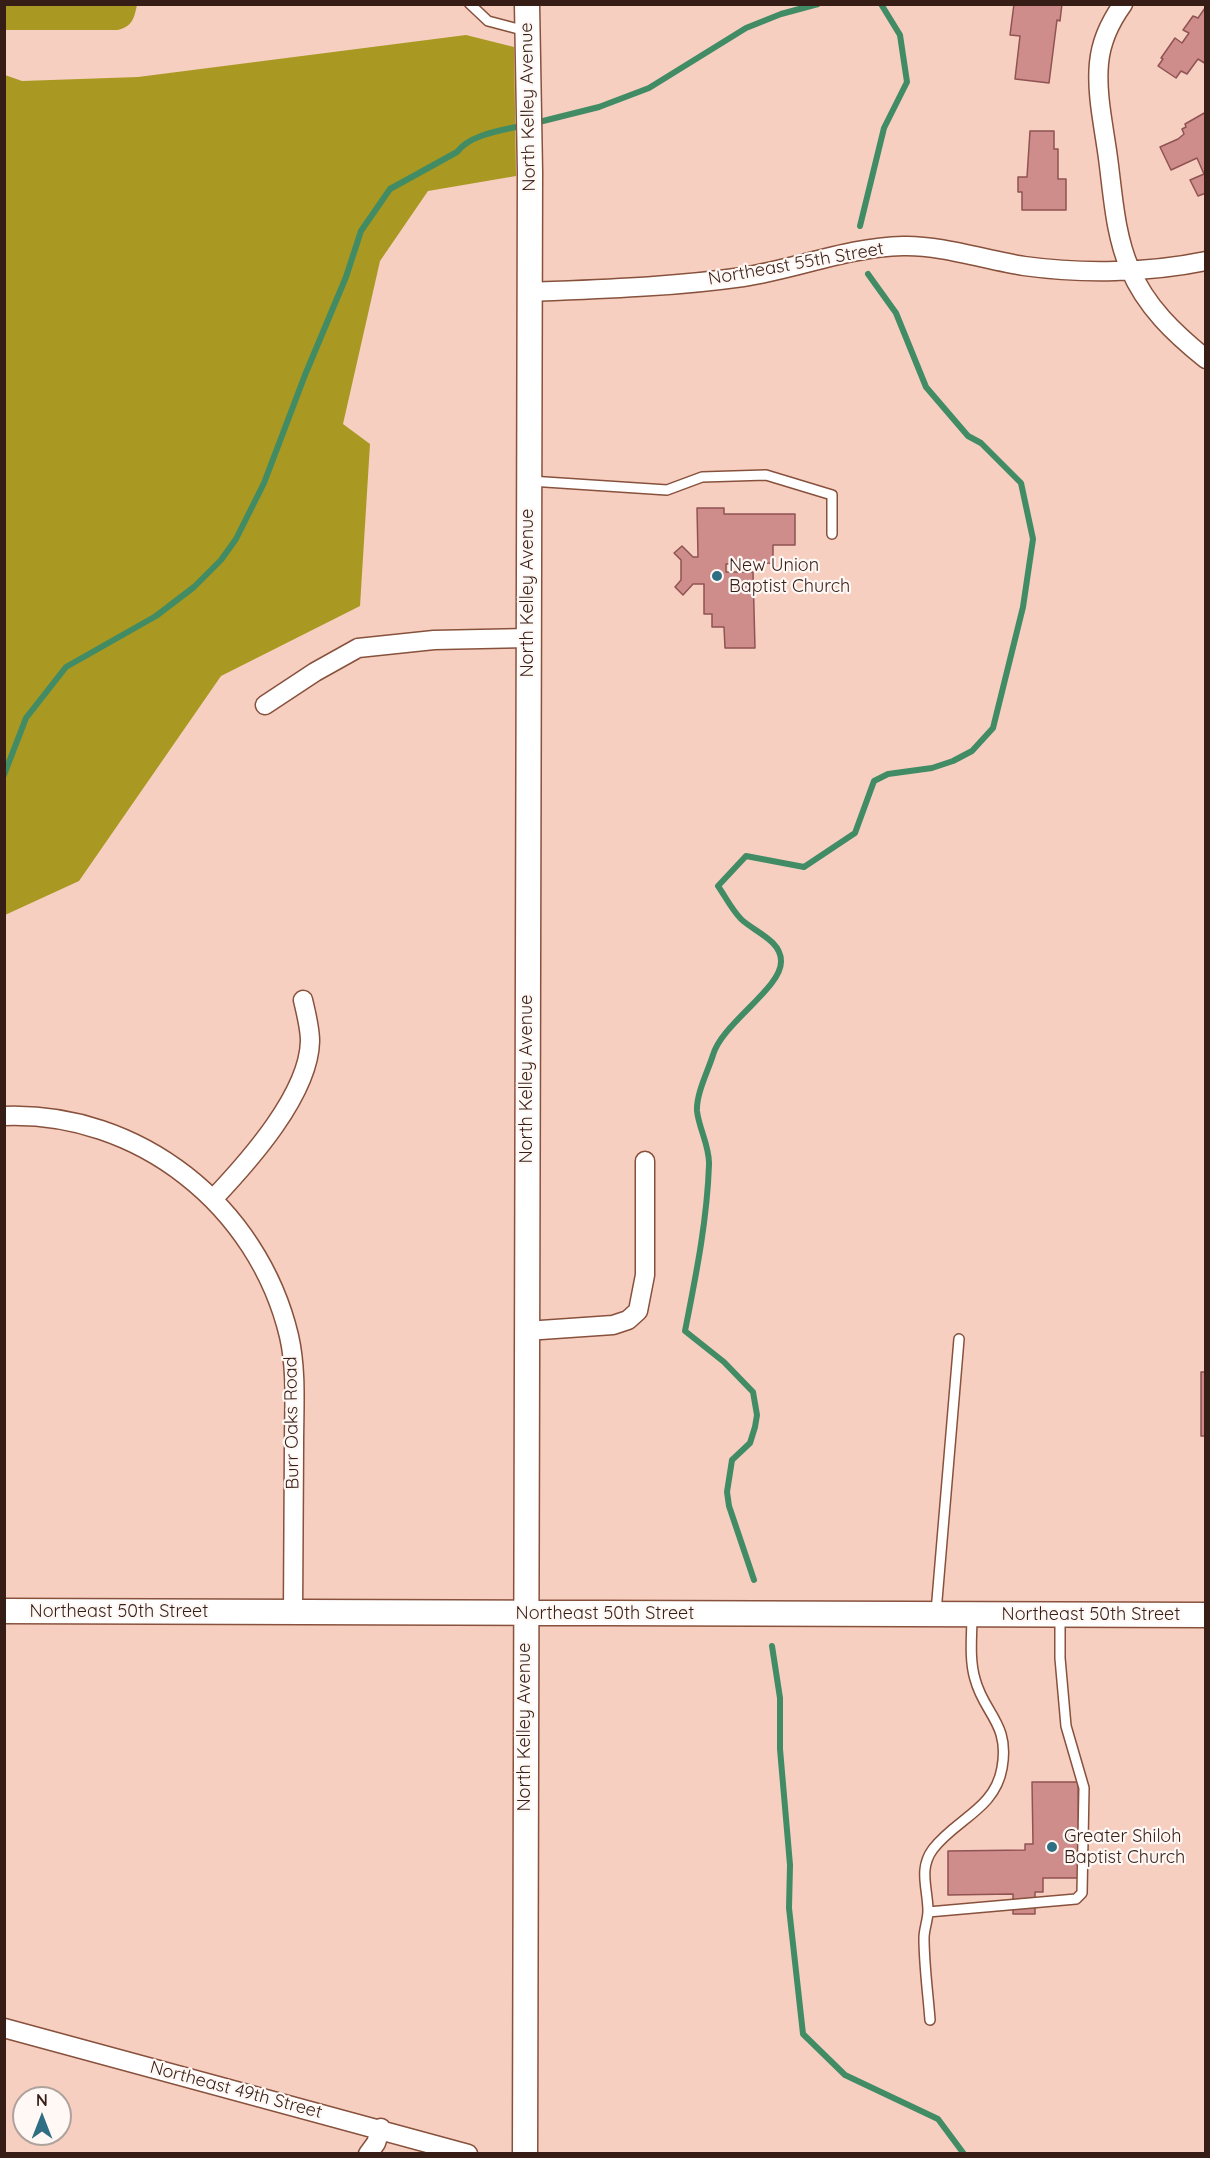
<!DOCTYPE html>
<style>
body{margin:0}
#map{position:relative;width:1210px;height:2158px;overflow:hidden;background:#f6cfc1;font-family:Quicksand,sans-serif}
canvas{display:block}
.frame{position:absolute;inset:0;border:6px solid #361e16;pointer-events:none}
.north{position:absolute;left:12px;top:2086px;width:60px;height:60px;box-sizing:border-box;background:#fff8f5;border:2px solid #afa19c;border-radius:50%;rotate:0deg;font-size:16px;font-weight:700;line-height:24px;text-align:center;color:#361e16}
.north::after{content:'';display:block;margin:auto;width:21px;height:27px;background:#2f6f83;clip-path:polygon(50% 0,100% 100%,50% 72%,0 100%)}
</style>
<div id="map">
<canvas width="1210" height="2158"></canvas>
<div class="frame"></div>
<div class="north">N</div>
</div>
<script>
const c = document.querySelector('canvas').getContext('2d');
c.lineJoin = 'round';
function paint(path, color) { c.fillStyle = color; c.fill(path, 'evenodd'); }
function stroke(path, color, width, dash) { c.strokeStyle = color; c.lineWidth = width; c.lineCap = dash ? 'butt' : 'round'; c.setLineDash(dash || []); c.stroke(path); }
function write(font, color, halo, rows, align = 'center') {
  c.font = font + ' Quicksand,sans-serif'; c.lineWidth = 4.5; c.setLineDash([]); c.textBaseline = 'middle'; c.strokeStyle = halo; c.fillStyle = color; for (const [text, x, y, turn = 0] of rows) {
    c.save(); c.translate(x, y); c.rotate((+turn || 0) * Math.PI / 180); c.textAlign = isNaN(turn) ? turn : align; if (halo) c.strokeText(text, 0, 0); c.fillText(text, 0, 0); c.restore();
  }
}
paint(new Path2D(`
 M5,4H137V5C134,19 132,27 117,30H5Z
 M466,35L514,47L516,176L428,191L380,261L343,424L370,444L360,606L221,676L79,881L5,915V75L22,81L138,77Z`), '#a99822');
stroke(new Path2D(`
 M535,123L599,107L649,88L746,28L781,14L818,4
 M860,226L884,128L907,82L900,35L881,4
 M4,775L26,718L66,667L156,616L194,587L221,560L236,539L264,483L305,375L346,277L361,231L390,189L457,152C470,134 504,130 525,125
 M754,1580L729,1506L727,1492L732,1460L750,1443L755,1427L757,1415L753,1392L724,1362L685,1331C696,1275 707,1221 709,1165C710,1147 699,1129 697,1111C696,1094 708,1071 713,1055C722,1023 782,988 781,961C781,940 753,931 741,919C732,910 725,896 718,886L746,856L804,867L855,833L874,781L888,774L932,768L953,761L972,751L993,728L1023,607L1033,539L1021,483L981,443L968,436L926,387L896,313L868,274
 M772,1646L780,1698V1749L790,1865L789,1908L803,2034L845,2075L938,2119L964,2154`), '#418c65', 6);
const building = new Path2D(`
 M1014,4H1062L1060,21L1057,20L1049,83L1015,79L1020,36L1010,35Z
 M1205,8L1206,64L1198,59L1187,74L1181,71L1176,78L1158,66L1163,59L1161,58L1175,38L1182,43L1189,33L1183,30L1193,16L1198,18Z
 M1206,112V193L1198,196L1190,180L1204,174L1197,158L1171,170L1160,147L1178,139L1184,134L1182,129L1186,127L1185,124Z
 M1030,131H1054V149H1058V179H1066V210H1022V192H1018V177H1027Z
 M697,508H724V514H795V545H773V563L726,564V572H753L755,648H725L724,627H712V614H704V584H693L683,595L675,587L681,580V560L674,553L682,546L693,557H698Z
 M1201,1372H1206V1436H1201Z
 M1032,1782H1078L1079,1878H1043V1892H1035V1914H1013V1894L948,1895V1851L1025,1850V1844H1033Z`);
paint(building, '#ce8c8b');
stroke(building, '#905353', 1.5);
const lane = new Path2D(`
 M470,4L488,21L526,31
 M530,481L667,490L702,477L766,475L832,495V534
 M936,1612L959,1339
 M928,1912L1076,1899L1082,1893L1084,1788L1066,1726L1060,1658V1615
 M930,2020C928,1993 924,1965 924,1938C924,1929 928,1920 928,1911C928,1889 918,1869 933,1849C956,1819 995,1809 1002,1768C1010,1723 984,1714 975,1679C969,1659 972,1635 972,1615`);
const street = new Path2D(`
 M1123,4C1110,22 1101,41 1099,63C1096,94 1104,127 1108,158C1113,195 1115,235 1130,269C1146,307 1175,334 1206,359
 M529,292C600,289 672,287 743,277C796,269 849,247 903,246C941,245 986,260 1024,266C1082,274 1148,273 1206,261
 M265,705L315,672L358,648L434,640L528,638
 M4,1116C139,1111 258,1206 289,1336C297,1371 294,1409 294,1445C294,1501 293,1557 293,1613
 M214,1198C249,1161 309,1094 310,1041C310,1028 306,1013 303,1000
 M526,1331L613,1325L628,1320L638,1311L645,1275V1161
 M4,2028L468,2154
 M368,2154L376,2143L381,2128`);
const secondary = new Path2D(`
 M4,1611L1206,1615
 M525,2154L530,172L527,4`);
stroke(lane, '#88513c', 12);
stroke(street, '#88513c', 21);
stroke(secondary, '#88513c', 27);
stroke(lane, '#fff', 9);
stroke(street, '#fff', 18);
stroke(secondary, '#fff', 24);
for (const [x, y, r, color] of [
 [717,576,6,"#2f6f83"],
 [1052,1847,6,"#2f6f83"]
]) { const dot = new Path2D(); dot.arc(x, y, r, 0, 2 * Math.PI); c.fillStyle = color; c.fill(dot); stroke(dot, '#fff8f5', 2); }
write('18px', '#361e16', '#fff8f5', [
 ["North Kelley Avenue",528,107,-91],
 ["Northeast 55th Street",796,264,-10],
 ["North Kelley Avenue",528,593,-90],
 ["North Kelley Avenue",527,1079,-90],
 ["Burr Oaks Road",292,1423,-91],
 ["Northeast 50th Street",119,1612],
 ["Northeast 50th Street",605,1614],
 ["Northeast 50th Street",1091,1615],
 ["North Kelley Avenue",525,1727,-90],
 ["Northeast 49th Street",236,2090,15]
]);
write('18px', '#361e16', '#fff8f5', [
 ["New Union",729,566],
 ["Baptist Church",729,587],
 ["Greater Shiloh",1064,1837],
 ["Baptist Church",1064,1858]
], 'left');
</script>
